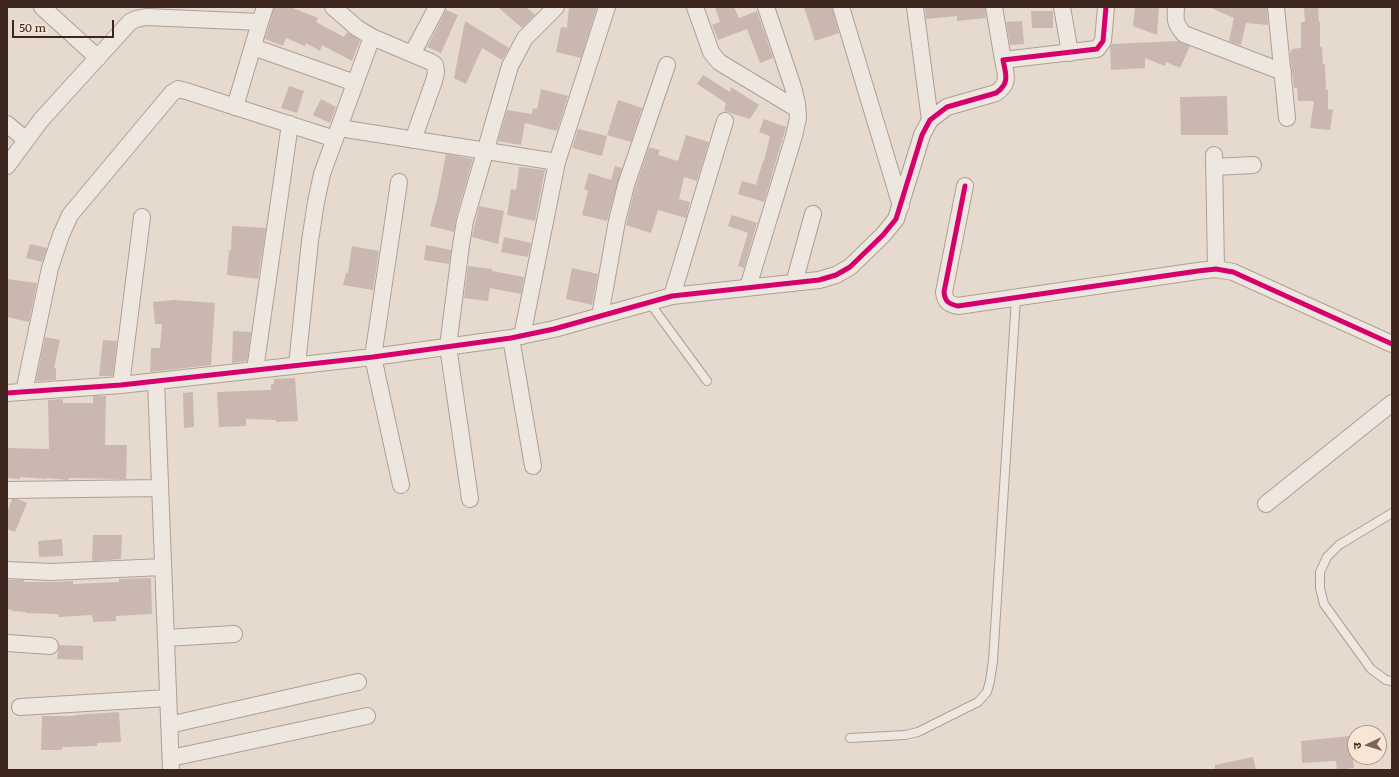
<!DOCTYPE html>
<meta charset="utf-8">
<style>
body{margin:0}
#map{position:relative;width:1399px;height:777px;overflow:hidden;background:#e6dace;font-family:Literata,"Noto Sans Devanagari",serif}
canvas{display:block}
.frame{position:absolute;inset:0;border:8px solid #3c261e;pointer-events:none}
.north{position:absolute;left:1347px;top:725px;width:40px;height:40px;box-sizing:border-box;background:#f8e5d3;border:1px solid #ad998b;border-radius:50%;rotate:266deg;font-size:11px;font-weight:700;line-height:16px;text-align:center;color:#3c261e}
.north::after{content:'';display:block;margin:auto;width:14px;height:18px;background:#78655c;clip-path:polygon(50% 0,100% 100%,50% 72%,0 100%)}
.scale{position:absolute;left:12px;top:20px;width:102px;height:18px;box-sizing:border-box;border:2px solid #3c261e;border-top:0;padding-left:5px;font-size:12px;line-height:14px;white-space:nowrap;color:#3c261e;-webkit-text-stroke:3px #f8e5d3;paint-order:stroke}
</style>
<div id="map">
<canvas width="1399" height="777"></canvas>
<div class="frame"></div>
<div class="north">उ</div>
<div class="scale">50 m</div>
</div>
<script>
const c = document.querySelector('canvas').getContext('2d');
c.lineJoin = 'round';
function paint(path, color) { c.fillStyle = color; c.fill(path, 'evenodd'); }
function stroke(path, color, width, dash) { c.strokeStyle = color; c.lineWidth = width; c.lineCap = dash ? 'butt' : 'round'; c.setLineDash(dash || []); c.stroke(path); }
paint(new Path2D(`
 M274,7H290L308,14L318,18L316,22L344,37L347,32L360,41L352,61L322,45L320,51L306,43L305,46L286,38L283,46L265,39Z
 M498,7H526L535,15L522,28Z
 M569,7H597L581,58L556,52L561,27L567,28Z
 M715,7H734L739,18L757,11L773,58L760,63L747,29L718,40L712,25L720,22Z
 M804,7H832L839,33L815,41Z
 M925,7H985L986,18L957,21V16L926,19Z
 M1135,7H1159L1157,35L1133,26Z
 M1209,7H1267L1268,25L1246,23L1241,45L1236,44L1229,41L1234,18Z
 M1304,7H1318L1319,22H1320V47H1322L1323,64H1325L1326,90H1328V109L1333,110L1330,130L1310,128L1314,101H1298L1297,88H1294L1290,54L1292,49L1301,48V22H1305Z
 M446,10L458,15L441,53L427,47Z
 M1031,11H1053V28H1032Z
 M465,21L509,48L502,60L482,48L466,84L454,78Z
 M1022,21L1024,44L1010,45L1006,22Z
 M1178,41L1190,46L1180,68L1166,62L1165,66L1145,58V68L1111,70L1110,47L1112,44Z
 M703,75L730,92L731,87L759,105L750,119L724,111L726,103L697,84Z
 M289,86L304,91L297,113L281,108Z
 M541,89L568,96L557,131L525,123L521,145L498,141L507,110L532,114L533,108L537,109Z
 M1227,96L1228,135H1181L1180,97Z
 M321,99L336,107L330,123L313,115Z
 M618,100L642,108L631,142L607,135Z
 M764,119L786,127L764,202L738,194L742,181L756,185L763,161H764L770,136L759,132Z
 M578,129L607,136L602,156L572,148Z
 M686,135L709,142L697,181L684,177L679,199L690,202L686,218L658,210L651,233L626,225L635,188L649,147L660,150L658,155L678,161Z
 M446,154L473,159L456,218L454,232L430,226L438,195Z
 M615,166L622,168L607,221L582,215L588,191L584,189L589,173L611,180Z
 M519,167L545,170L535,221L507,215L511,189L516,190Z
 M479,206L504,211L498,244L472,237Z
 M732,215L757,223L744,268L738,266L748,233L728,226Z
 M232,226L266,228L258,279L227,275L229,250H231Z
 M504,237L531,243L528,257L501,252Z
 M30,244L47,248L42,262L26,258Z
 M426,245L451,250L449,264L424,260Z
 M352,246L379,251L373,290L343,285L346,273H348Z
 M468,266L492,269V271L524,277L521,294L490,288L488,301L464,298Z
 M572,268L598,274L592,305L566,299Z
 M7,279L37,283L29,322L7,317Z
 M174,300L215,303L211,365L150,372L151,348H160L162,324H155L153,302Z
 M233,331L251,332L247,361L232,363Z
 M45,337L60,340L54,368H56V380L36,381Z
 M103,340L117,341L113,376H99Z
 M295,378L298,421L276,422V420L246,419V426L219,427L217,392L271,390V384H274V379Z
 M193,392L194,427L184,428L183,393Z
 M93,396H106L105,445H127L126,479L69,478L68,480L46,478V479L20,477V479L7,478V448L49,449L48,400L63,399V403H93Z
 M12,499H18L27,503L15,532L7,529V513Z
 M93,535H122L121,559L92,561Z
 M62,539L63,556L39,557L38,541Z
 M151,578L152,614L116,616V621L93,622L92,615L59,617L58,614L26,613V612L12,611V610L7,609V580H24V582H55L73,581V584L119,582V579Z
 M59,645L83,646V660L57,659Z
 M119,712L121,742L97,743V746L62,747V750H41L42,716H75V715Z
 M1351,736L1354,768L1337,770L1336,761L1302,763L1301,741Z
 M1253,757L1256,770H1215V765Z`), '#cab7af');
const lane = new Path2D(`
 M649,302L707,381
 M1392,513L1339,545L1327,557L1320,572V588L1324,604L1371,669L1386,680L1392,681
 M850,738L905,735L918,732L978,702L987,692L990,681L993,661L1016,298`);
const street = new Path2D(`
 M42,7L98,58
 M333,7L357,28L372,37L412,54
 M695,7L711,52L719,62L797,109
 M841,7L901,206
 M915,7L930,120
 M994,7L1003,60
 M1062,7L1070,53
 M1176,7C1175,20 1175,24 1184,34L1283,72
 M1276,7L1287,118
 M253,47L355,83
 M235,107L260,22
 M7,124L26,140
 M339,128L557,162
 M413,140L434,81L436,72L435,65L431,62L412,54L437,7
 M1214,155L1216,269
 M7,166L41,120L130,22L136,19L146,17L260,22L265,7
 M1214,167L1253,165
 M399,182L373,357L401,485
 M965,186L944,292C945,302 949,304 958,306L1198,271L1216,269L1233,272L1392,344
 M794,283L813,214
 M748,287L794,136L798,118L797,103L793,87L766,7
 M672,296L725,121
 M600,316L617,221L626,185L667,65
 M522,336L557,162L607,7
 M511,338L533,466
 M297,365L310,241L316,202L322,174L372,37
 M255,370L290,124
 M156,381L171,770
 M121,385L142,217
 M24,392L50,268L61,235L70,215L172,93L178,89L186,91L335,139
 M7,393L121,385L373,357L511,338L554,329L672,296L819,280L836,275L850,267L883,235L896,219L922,135L930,120L947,107L996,93C1010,83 1006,75 1003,60L1097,49L1103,41L1106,7
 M7,490L160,488
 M470,499L448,346L461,245L465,221L510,66L525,38L556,7
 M1266,504L1392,403
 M7,570L51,572L163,567
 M166,638L234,634
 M7,643L50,646
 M20,707L168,698
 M169,725L358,682
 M171,758L367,716`);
stroke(lane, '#ac9f96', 10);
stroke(street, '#ac9f96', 18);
stroke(lane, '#eee7e0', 8);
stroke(street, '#eee7e0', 16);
stroke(new Path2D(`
 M965,186L944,292C945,302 949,304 958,306L1198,271L1216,269L1233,272L1392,344
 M7,393L121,385L373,357L511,338L554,329L672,296L819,280L836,275L850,267L883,235L896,219L922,135L930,120L947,107L996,93C1010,83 1006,75 1003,60L1097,49L1103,41L1106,7`), '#d6006c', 5);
</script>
